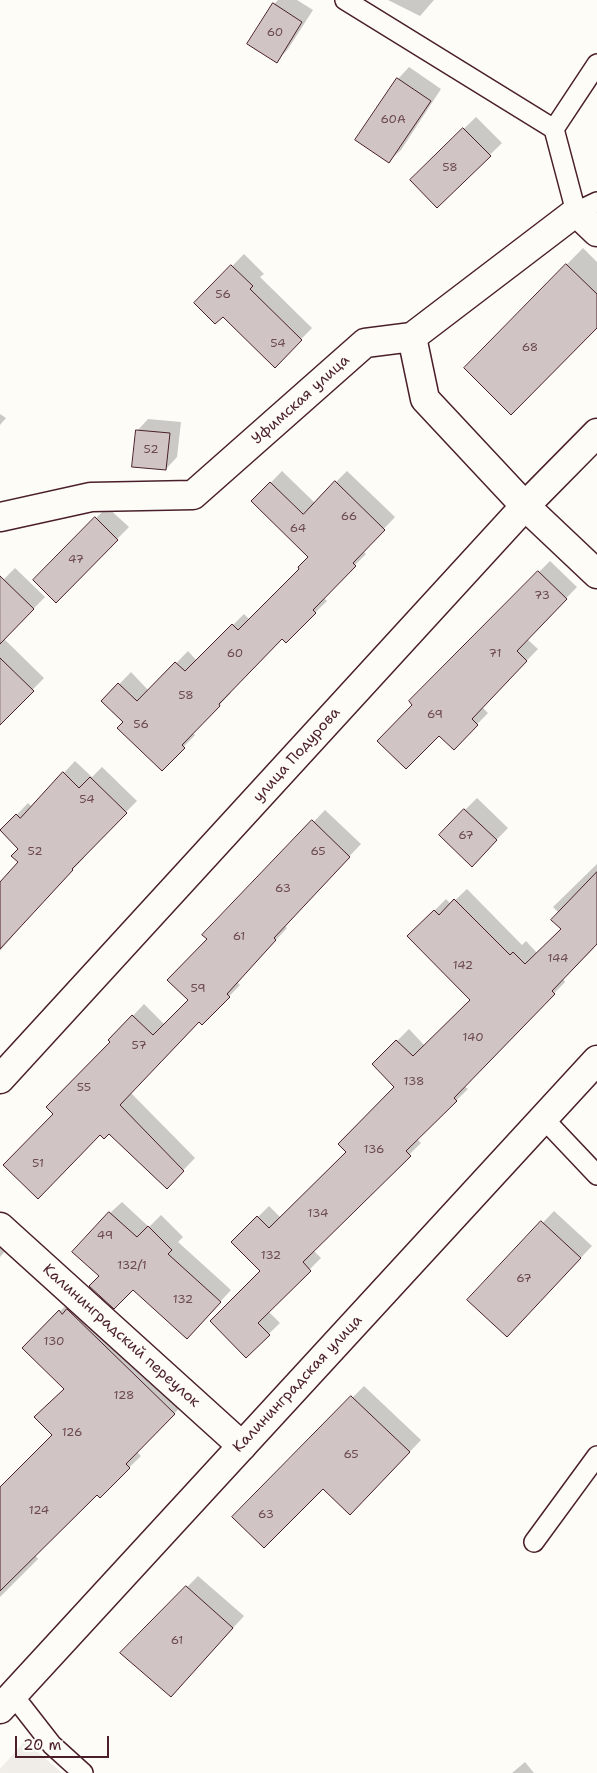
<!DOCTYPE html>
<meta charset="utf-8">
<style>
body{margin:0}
#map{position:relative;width:597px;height:1773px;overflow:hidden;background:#fdfcf7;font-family:"Shantell Sans",sans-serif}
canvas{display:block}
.scale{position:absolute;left:15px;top:1736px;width:94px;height:22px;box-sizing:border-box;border:2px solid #4a1f2b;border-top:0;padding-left:6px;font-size:15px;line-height:18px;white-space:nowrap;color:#4a1f2b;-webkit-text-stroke:4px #fdfcf7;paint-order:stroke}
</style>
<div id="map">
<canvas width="597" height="1773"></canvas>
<div class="scale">20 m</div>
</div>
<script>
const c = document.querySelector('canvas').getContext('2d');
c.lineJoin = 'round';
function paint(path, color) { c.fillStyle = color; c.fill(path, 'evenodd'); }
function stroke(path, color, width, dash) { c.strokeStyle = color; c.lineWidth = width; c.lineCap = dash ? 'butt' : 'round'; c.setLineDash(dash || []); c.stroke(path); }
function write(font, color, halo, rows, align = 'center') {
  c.font = font + ' "Shantell Sans",sans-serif'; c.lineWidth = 4; c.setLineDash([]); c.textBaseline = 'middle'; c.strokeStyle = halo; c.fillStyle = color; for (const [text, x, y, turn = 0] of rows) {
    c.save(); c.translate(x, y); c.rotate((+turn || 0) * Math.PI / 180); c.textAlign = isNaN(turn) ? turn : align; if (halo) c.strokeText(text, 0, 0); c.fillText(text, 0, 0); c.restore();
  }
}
paint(new Path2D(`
 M25,1741L62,1773H0V1769Z`), '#f0ece8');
paint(new Path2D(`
 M278,0H297L313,10L288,49L277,61L274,4Z
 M388,0H434L420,16Z
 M409,67L441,89L401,150L389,161L398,79Z
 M476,117L502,143L437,207L411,180Z
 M583,248L597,262V326L465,368Z
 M244,254L264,274L260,277L312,328L275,366L223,315L196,303Z
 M0,414L6,418L0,425Z
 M148,419L181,422L177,457L166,469L137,431Z
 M282,471L315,503L347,471L395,517L363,551L366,554L323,597L327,601L286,641L282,638L229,692L231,693L193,733L195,735L162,769L125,722L103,701L131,672L149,691L188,651L197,661L244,614L250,620L301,569L309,557L253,501Z
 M107,507L129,527L56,601L35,580Z
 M550,561L577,587L527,639L538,649L482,707L488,713L454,748L410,701Z
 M15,568L45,597L9,634L0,625V583Z
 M0,635L44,678L7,716L0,710Z
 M75,761L92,777L102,767L137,801L82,856L84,858L45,898L0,951V883L19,862V849L1,831L28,803L32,807Z
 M477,798L508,828L472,865L440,835Z
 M325,810L361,844L284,925L287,928L237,982L240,985L202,1024L199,1021L130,1092L195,1158L167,1187L109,1132L100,1134L55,1114L112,1042L110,1040L144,1004L165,1025L190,1000L209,939L204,935Z
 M597,864V942L592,947L594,948L563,979L565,982L464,1086L468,1089L417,1139L421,1143L313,1250L321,1258L268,1311L280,1323L246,1356L262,1271L233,1242L269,1206L281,1218L348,1152L396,1087L374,1064L409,1029L425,1046L472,1000L409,936L446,899L451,904L467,889L522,945L526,941L538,954L563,929L559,913L553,907Z
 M122,1202L149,1227L161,1215L183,1237L178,1242L231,1290L198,1326L133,1288L101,1276L110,1213Z
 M554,1211L592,1246L518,1324L469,1300Z
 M0,1242L7,1249L0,1257Z
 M71,1300L186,1402L136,1451L141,1456L100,1496L97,1493L35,1555L38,1559L0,1597V1524L54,1435L65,1389L24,1348Z
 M364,1386L421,1440L362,1502L323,1487L234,1517Z
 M198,1576L244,1616L183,1683L122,1653Z
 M525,1762L534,1773H512Z`), '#0003');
const building = new Path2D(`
 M273,3L302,22L277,63L247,44Z
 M397,78L431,101L389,163L355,140Z
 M463,128L491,156L437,208L410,180Z
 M566,264L597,294V328L511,415L464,368Z
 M231,265L253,286L250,289L302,340L275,368L223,317L215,324L194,303Z
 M136,430L170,433L166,470L132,467Z
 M335,481L385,530L353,563L356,566L313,610L316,613L286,643L282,639L219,704L220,706L182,745L185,748L162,771L117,728L123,722L101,701L118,683L137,701L175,662L185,671L232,624L238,630L299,569L298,567L308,557L251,501L270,482L303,514Z
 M95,517L118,540L56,603L33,580Z
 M538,571L567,599L517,651L527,661L472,719L478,725L454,750L439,736L406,769L377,741L412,705L409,701Z
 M0,576L34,609L0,644Z
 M0,658L34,691L0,725Z
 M63,772L79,788L90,777L127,813L72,869L73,870L0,949V882L18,862L11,856L18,849L0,830L16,814L20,818Z
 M464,809L497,840L472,867L439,835Z
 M312,820L350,857L274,938L276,940L227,994L230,997L202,1025L199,1022L120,1105L184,1171L167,1189L109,1134L104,1139L100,1135L38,1199L3,1165L53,1114L46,1107L110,1042L108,1040L132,1015L153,1035L188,1000L167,980L207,939L202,935Z
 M597,872V944L552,991L555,994L454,1098L457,1101L406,1151L411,1156L303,1262L311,1271L258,1323L270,1335L246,1358L210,1321L260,1271L231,1242L257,1216L269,1228L346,1152L338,1144L394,1087L372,1064L396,1040L413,1056L470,1000L407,936L434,910L439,915L454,899L510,955L513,952L525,964L561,929L551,920Z
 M109,1212L137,1237L148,1226L172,1250L168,1254L221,1302L187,1339L133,1290L114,1309L89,1286L99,1276L72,1252Z
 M541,1221L581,1258L507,1337L467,1300Z
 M67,1309L175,1414L126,1464L130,1468L100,1498L97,1495L0,1591V1487L52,1435L34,1417L64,1389L22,1348L59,1310L62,1314Z
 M351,1396L410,1452L350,1515L323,1489L264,1548L232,1517Z
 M186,1586L233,1628L171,1697L120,1653Z`);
paint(building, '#d0c5c4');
stroke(building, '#4a1f2b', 1);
const service = new Path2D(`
 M345,0L554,129L576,212L597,202
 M554,129L597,64
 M543,1118L597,1175
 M534,1542L597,1456
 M13,1695L52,1745L83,1773`);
const minor = new Path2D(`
 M412,337L425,399L525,506L597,574
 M0,517L91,497L193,495L365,343L412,337L576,212L597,232
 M0,1079L525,506L597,433
 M0,1227L242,1446`);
const tertiary = new Path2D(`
 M0,1709L597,1060`);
stroke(service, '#4a1f2b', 22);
stroke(minor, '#4a1f2b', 31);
stroke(tertiary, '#4a1f2b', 31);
stroke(service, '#fdfcf7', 19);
stroke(minor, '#fdfcf7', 28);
stroke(tertiary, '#fdfcf7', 28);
write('12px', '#6c4851', null, [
 ["60",275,33],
 ["60А",393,120],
 ["58",450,168],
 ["56",223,295],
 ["54",278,344],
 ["68",530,348],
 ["52",151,450],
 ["66",349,517],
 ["64",298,529],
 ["47",76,560],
 ["73",542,596],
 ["60",235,654],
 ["71",495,654],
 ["58",186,696],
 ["69",435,715],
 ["56",141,725],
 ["54",87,800],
 ["67",466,836],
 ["52",35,852],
 ["65",318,852],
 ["63",283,889],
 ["61",239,937],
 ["144",558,959],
 ["142",463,966],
 ["59",198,989],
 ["140",473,1038],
 ["57",139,1046],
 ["138",414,1082],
 ["55",84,1088],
 ["136",374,1150],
 ["51",38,1164],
 ["134",318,1214],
 ["49",105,1236],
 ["132",271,1256],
 ["132/1",132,1266],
 ["67",524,1279],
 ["132",183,1300],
 ["130",54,1342],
 ["128",124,1396],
 ["126",72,1433],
 ["65",351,1455],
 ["124",39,1511],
 ["63",266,1515],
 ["61",177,1641]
]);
write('15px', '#4a1f2b', '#fdfcf7', [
 ["Уфимская улица",301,400,-42],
 ["улица Подурова",297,755,-48],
 ["Калининградский переулок",121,1336,42],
 ["Калининградская улица",298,1384,-47]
]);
</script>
